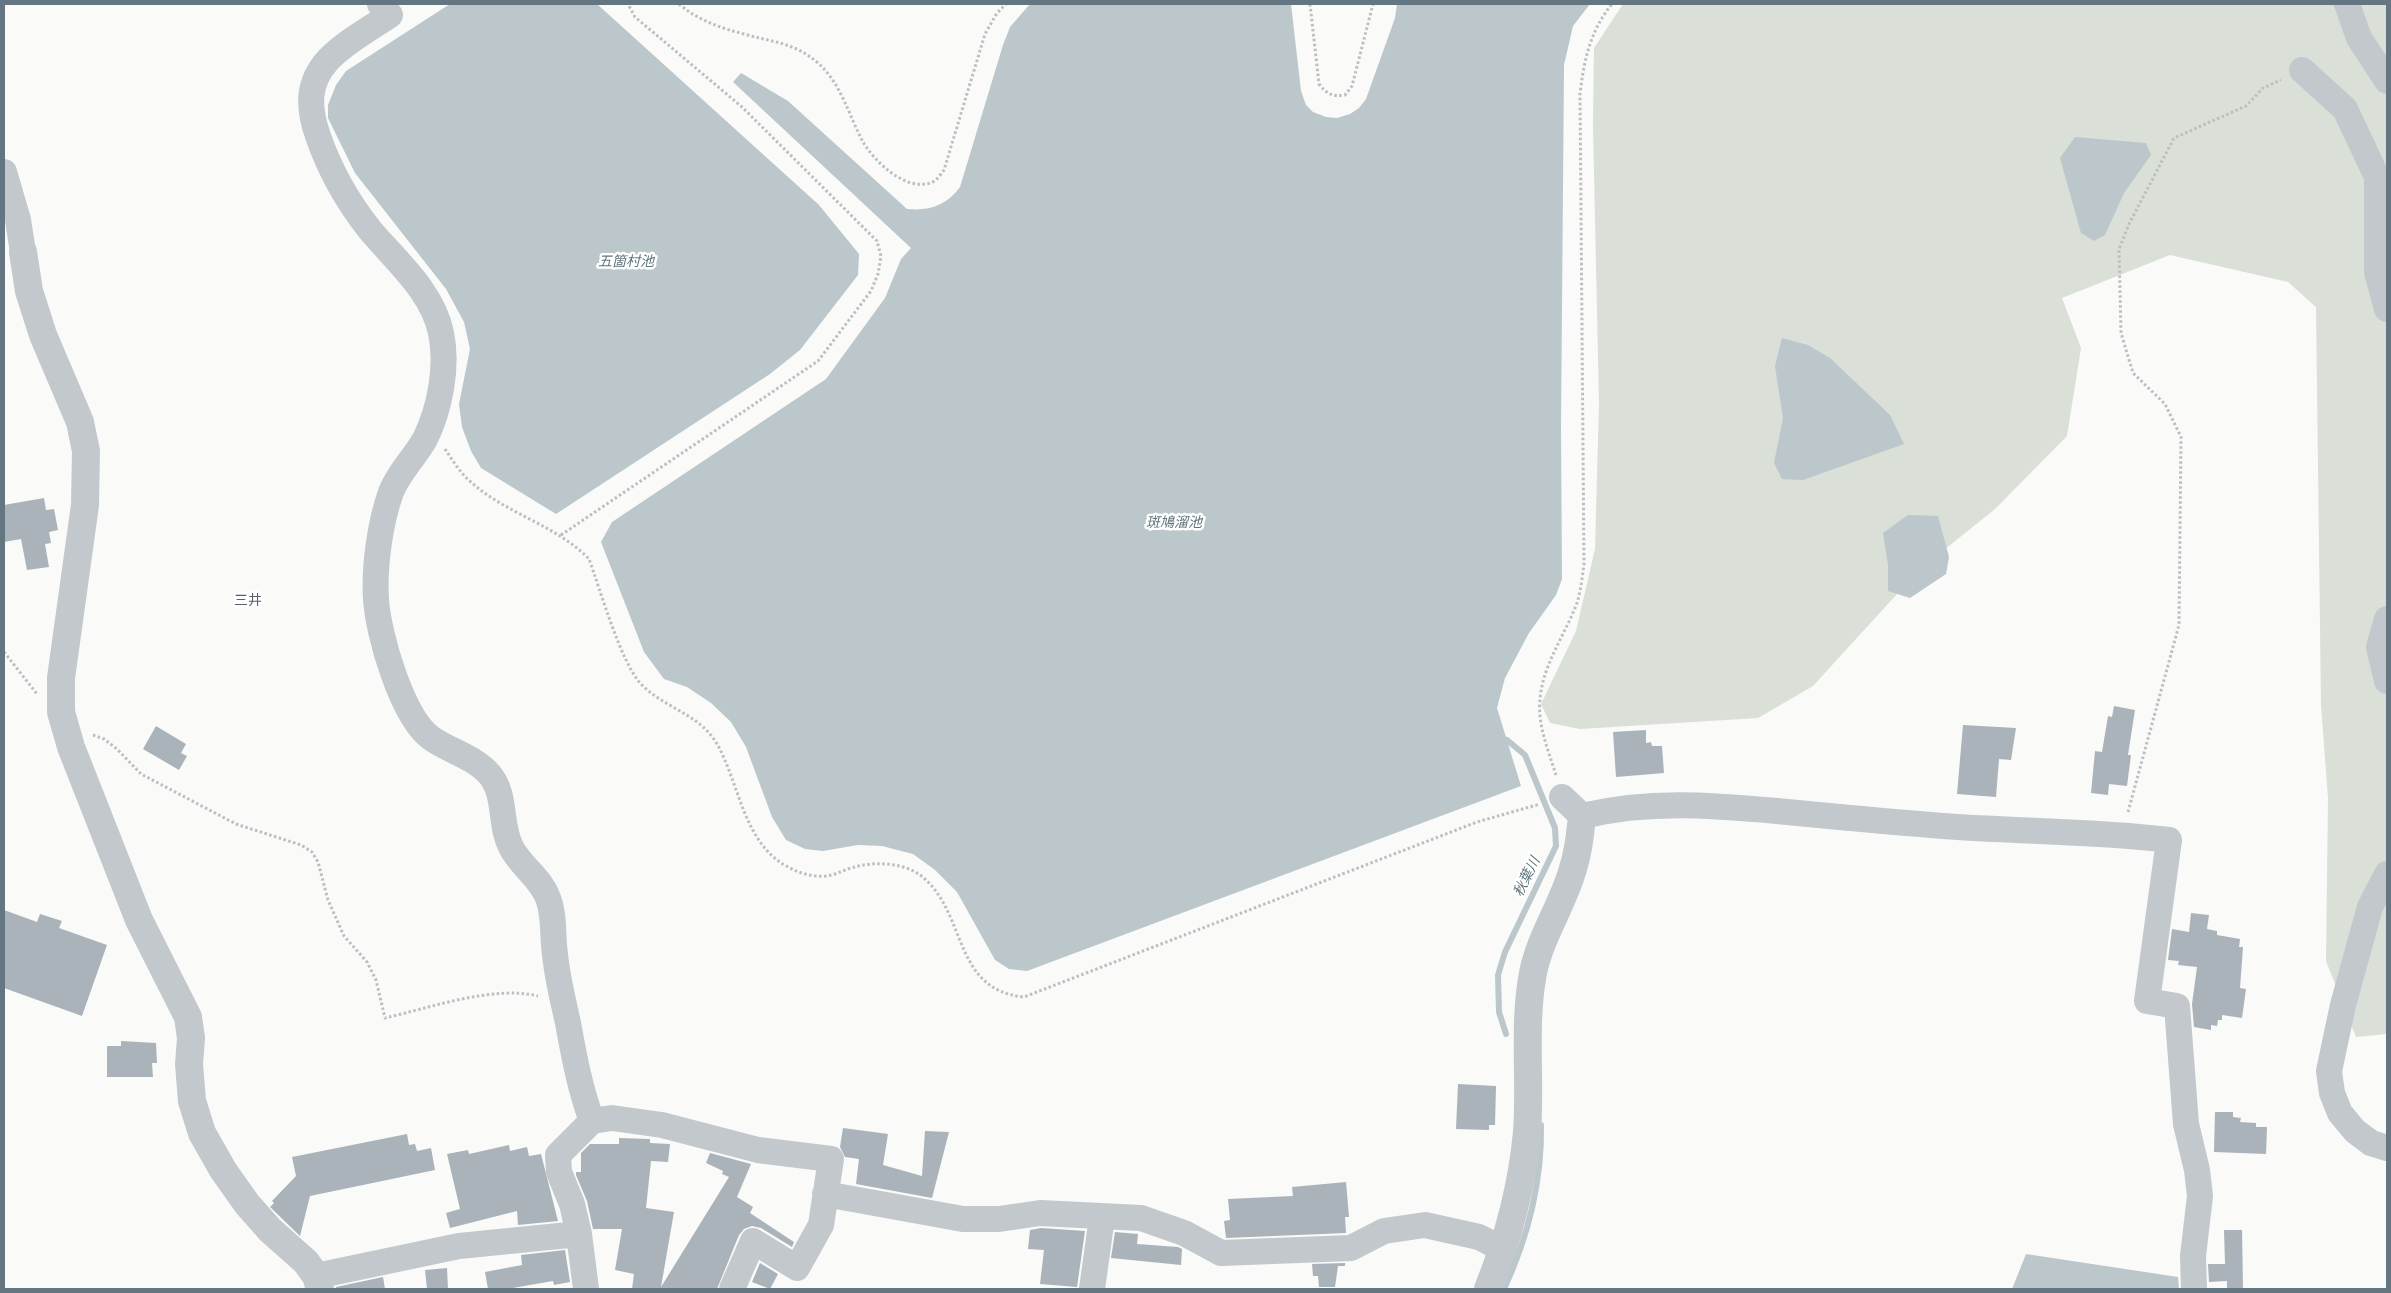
<!DOCTYPE html>
<meta charset="utf-8">
<style>
body{margin:0}
#map{position:relative;width:2391px;height:1293px;overflow:hidden;background:#fafaf8;font-family:"Noto Sans",sans-serif}
canvas{display:block}
.frame{position:absolute;inset:0;border:5px solid #657683;pointer-events:none}
</style>
<div id="map">
<canvas width="2391" height="1293"></canvas>
<div class="frame"></div>
</div>
<script>
const c = document.querySelector('canvas').getContext('2d');
c.lineJoin = 'round';
function paint(path, color) { c.fillStyle = color; c.fill(path, 'evenodd'); }
function stroke(path, color, width, dash) { c.strokeStyle = color; c.lineWidth = width; c.lineCap = dash ? 'butt' : 'round'; c.setLineDash(dash || []); c.stroke(path); }
function write(font, color, halo, rows, align = 'center') {
  c.font = font + ' "Noto Sans","Noto Sans JP",sans-serif'; c.lineWidth = 5; c.setLineDash([]); c.textBaseline = 'middle'; c.strokeStyle = halo; c.fillStyle = color; for (const [text, x, y, turn = 0] of rows) {
    c.save(); c.translate(x, y); c.rotate((+turn || 0) * Math.PI / 180); c.textAlign = isNaN(turn) ? turn : align; if (halo) c.strokeText(text, 0, 0); c.fillText(text, 0, 0); c.restore();
  }
}
paint(new Path2D(`
 M1623,4H2387V1034L2356,1037L2326,961L2328,798L2321,705L2316,307L2288,282L2170,255L2062,298L2081,348L2067,436L1995,509L1918,571L1813,686L1758,718L1580,729L1550,723L1541,704L1576,631L1595,549L1599,404L1593,125L1594,48Z`), '#dadfd7');
paint(new Path2D(`
 M450,4H597L819,205L859,254L858,275L800,350L770,374L556,514L481,468L471,451L462,427L459,404L470,349L464,322L446,289L355,173L328,118V105L336,85L346,71Z
 M1030,4H1291L1301,91L1306,105L1313,112L1326,117L1337,118L1350,114L1359,108L1366,99L1395,18L1397,4H1590L1573,26L1564,65L1561,427L1562,579L1556,595L1529,633L1505,678L1497,708L1521,786L1027,971L1009,969L995,960L957,892L935,870L913,854L882,846L858,845L823,851L805,849L786,840L772,817L746,747L731,722L711,703L687,687L664,679L644,652L601,542L612,522L826,379L885,298L901,259L911,248L733,82L741,73L788,101L907,209C929,211 946,206 960,187L1003,45L1010,27Z
 M2075,137L2146,143L2151,155L2124,193L2105,235L2094,241L2081,233L2060,158Z
 M1782,338L1808,345L1830,358L1890,415L1904,444L1803,480L1782,479L1774,463L1783,418L1775,366Z
 M1908,515L1938,516L1949,557L1946,574L1910,598L1888,591V565L1883,533Z
 M2026,1254L2178,1277L2179,1289H2012Z`), '#bbc7cb');
stroke(new Path2D(`
 M1506,1034L1499,1012L1498,975L1505,952L1556,846L1555,828L1525,755L1507,740
 M1504,1289C1528,1237 1542,1183 1541,1125`), '#bbc7cb', 6);
paint(new Path2D(`
 M44,498L46,510L54,509L58,530L49,532L51,543L45,544L49,567L27,570L21,539L4,542V505Z
 M2114,706L2135,710L2128,755H2131L2127,786L2109,784L2108,795L2091,793L2095,751L2102,752L2108,716L2112,717Z
 M1963,725L2016,728L2011,760L1999,759L1996,797L1957,794Z
 M156,726L186,744L181,753L187,756L179,770L143,749Z
 M1646,730V743L1651,742L1652,746H1662L1664,773L1616,777L1613,732Z
 M4,910L37,922L40,914L62,921L59,928L107,945L82,1016L4,988Z
 M2191,913L2209,915L2207,929L2217,931V935L2240,939L2239,947H2243L2240,988L2246,989L2242,1018L2222,1015V1020H2218L2217,1026L2211,1025V1030L2194,1027L2192,1004L2197,967L2178,965L2179,961L2168,960L2172,929L2189,932Z
 M121,1041L156,1043L157,1063H152L153,1077H107V1046H121Z
 M1458,1084L1496,1086L1495,1125H1489V1130L1456,1129Z
 M2215,1112H2233V1117L2241,1118L2240,1122L2256,1123V1127H2267L2266,1154L2214,1152Z
 M843,1128L888,1134L883,1165L922,1176L925,1131L949,1132L932,1198L856,1184L859,1159L845,1157L840,1147Z
 M407,1134L409,1145L415,1144L417,1151L431,1148L435,1170L310,1196L300,1236L270,1207L274,1203L272,1201L296,1176L292,1157Z
 M619,1138L650,1139V1143L670,1144L668,1162L651,1161L646,1208L674,1212L661,1287L729,1177L722,1174L723,1171L706,1163L710,1153L751,1164L737,1197L753,1207L750,1213L794,1242L792,1247L761,1228L752,1226L744,1229L739,1235L717,1289H632L634,1274L615,1270L622,1229H593L587,1201L576,1175V1172H581V1153L590,1144H619Z
 M509,1145L510,1151L527,1147L529,1156L541,1154L558,1221L518,1225L517,1211L450,1228L446,1213L460,1209L447,1154L468,1150L469,1154Z
 M1346,1182L1349,1217H1345L1346,1233L1226,1238L1224,1221L1230,1220L1228,1199L1293,1196L1292,1187Z
 M1041,1228L1085,1231L1077,1287L1040,1284L1044,1250L1028,1249L1030,1230Z
 M2224,1230H2242L2243,1289H2227V1281L2209,1282L2208,1264H2225Z
 M1115,1232L1138,1234L1137,1244L1178,1247L1182,1249L1181,1265L1111,1258Z
 M565,1250L570,1282L554,1285L553,1281L507,1289H488L485,1272L522,1265L521,1255Z
 M760,1263L778,1274L770,1289L752,1282Z
 M1345,1263V1266H1338L1335,1287H1319L1318,1276H1313L1312,1264Z
 M447,1268L448,1289H427L425,1270Z
 M383,1277L385,1289H336V1287Z`), '#aab3b9');
stroke(new Path2D(`
 M679,4C698,20 720,28 744,34C771,42 794,42 818,63C841,83 849,116 863,142C875,162 905,191 930,183C936,182 940,175 944,170L985,34L997,13L1006,4
 M1310,4L1319,84C1327,94 1332,97 1345,95L1352,86L1373,4
 M445,449C453,461 461,474 472,483C507,514 556,525 589,559C600,589 621,663 641,684C664,708 700,714 717,744C740,784 743,845 790,868C801,874 814,877 826,876C836,875 845,869 855,867C874,861 904,863 920,875C968,911 951,990 1024,997L1477,822L1540,804
 M561,535L818,361L871,291L878,274L881,256L877,241L742,107L635,17L628,4
 M4,652L37,694
 M93,735L104,739L117,749L141,774L236,824L301,845L312,852L318,862L328,900L344,936L367,962L376,980L385,1018C429,1008 494,985 538,996
 M1556,775C1550,756 1542,736 1540,716C1536,673 1563,640 1577,603C1581,590 1582,577 1584,565L1580,94C1584,60 1590,31 1612,4
 M2128,812L2179,625L2181,437L2165,404L2133,373L2121,333L2119,249L2129,224L2174,138L2246,106L2263,88L2281,80`), '#bbbfc2', 3, [2.5, 2.5]);
stroke(new Path2D(`
 M380,4L390,15C371,28 344,43 328,60C307,83 308,108 318,136C330,171 347,201 370,230C396,261 433,292 441,333C448,366 440,409 425,439C415,457 399,472 391,492C380,523 374,566 376,599C378,634 402,717 431,738C449,751 475,757 490,775C507,796 499,824 511,847C520,866 541,878 548,898C555,916 552,935 555,954C557,977 563,1000 568,1023C574,1056 580,1089 592,1121
 M2347,4L2359,38L2387,81
 M2302,70L2345,109L2377,177V272L2387,309
 M4,172L18,220L23,252
 M2387,619L2379,647L2387,681
 M1562,797L1582,816C1649,800 1709,805 1777,811C1828,816 1880,821 1931,825C2011,832 2090,830 2169,840L2147,1001L2177,1006L2186,1124L2197,1170L2200,1196L2193,1256L2194,1289
 M2387,874L2370,907L2343,1005L2329,1071L2332,1093L2340,1113L2355,1131L2371,1143L2387,1148
 M825,1194L963,1219H999L1040,1213L1141,1218L1184,1233L1221,1253L1351,1248L1384,1231L1425,1225L1479,1237L1504,1250
 M579,1234L572,1204L559,1172L558,1155L592,1121L612,1118L662,1125L758,1150L831,1159L821,1225L797,1268L753,1241L732,1289
 M316,1276L459,1246L579,1234L586,1289
 M1092,1289L1102,1217`), '#c3c8cc', 26);
stroke(new Path2D(`
 M23,252L29,291L43,335L80,422L86,451L85,505L61,678V712L71,747L139,920L188,1017L191,1038L189,1064L192,1101L202,1133L223,1170L247,1204L270,1230L306,1262L316,1276L320,1289
 M1488,1289C1508,1239 1522,1187 1527,1132C1531,1079 1523,1026 1533,973C1540,938 1560,909 1571,875C1578,855 1580,836 1582,816`), '#c3c8cc', 28);
write('italic 14px', '#60757c', '#fff', [
 ["五箇村池",626,262],
 ["斑鳩溜池",1174,523],
 ["秋葉川",1527,877,-64]
]);
write('14px', '#57646e', '#fff', [
 ["三井",248,601]
]);
</script>
